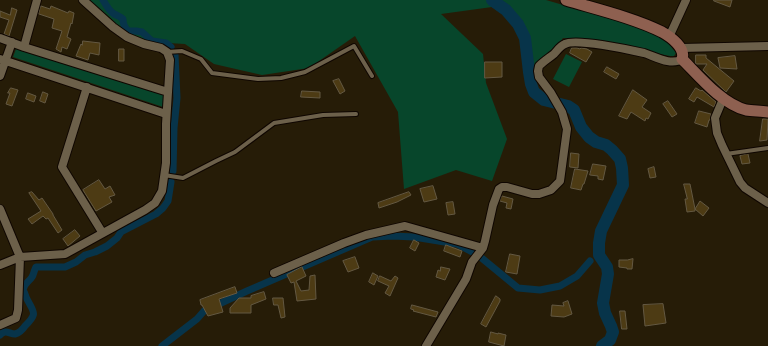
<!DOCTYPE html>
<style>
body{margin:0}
canvas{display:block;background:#261c07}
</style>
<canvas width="768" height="346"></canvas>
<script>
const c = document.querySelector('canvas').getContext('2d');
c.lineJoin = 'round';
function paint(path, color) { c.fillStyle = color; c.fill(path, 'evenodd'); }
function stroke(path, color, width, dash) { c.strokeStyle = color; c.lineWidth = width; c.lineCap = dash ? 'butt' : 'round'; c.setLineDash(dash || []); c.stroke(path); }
paint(new Path2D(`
 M84,0H546L638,27L656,34L666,40L676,53L674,56H670L595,41L563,38L531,80C529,64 530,45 520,31C513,21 502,14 492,7L441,14L483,54L486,83L507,139L492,181L456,170L404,189L398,112L355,36L309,68L262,75L214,64L185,44L133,41Z
 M16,49L163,95V107L13,57Z
 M566,54L582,62L569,87L553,79Z`), '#07462b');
stroke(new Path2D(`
 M103,0C106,5 109,11 114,14C118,16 120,16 123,19C123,24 124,27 128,31H136L142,32L152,41L166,43L171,47
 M173,171L174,128L177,98L175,55
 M478,255L518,288L540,290L560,286L577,276L590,261
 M0,335C6,329 9,334 15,334C19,333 23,329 25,326C38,313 34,313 27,299C25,296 26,294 23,290C24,283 29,282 32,277C34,274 34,270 36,267H65L76,262L85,255L95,252L107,246L117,238L121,232L156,214L163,208L168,201L171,182
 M162,346L197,319L204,311L247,291L372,237L393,236L414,237L457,244L474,253`), '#07344a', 7);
stroke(new Path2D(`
 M492,0L506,10L518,24L525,38L529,72L531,84L534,92L544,100L568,106L574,110L581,127L589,137L596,142L606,145L612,150L620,159L622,168L623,185L601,231L599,243V255L607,267L608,274L603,303L605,313L611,326L613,332L610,340L602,346`), '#07344a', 12);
const building = new Path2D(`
 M714,0H732L730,7L714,1Z
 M41,6L50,9L51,6L68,13L69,11L74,13L72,24L71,23L67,37L71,39L67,49L62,47L61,52L56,49L62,31L52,28L54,19L39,14Z
 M12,8L17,10L9,36L4,34L9,20L0,17V11L10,15Z
 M83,41L100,43L99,55L90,53L88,60L76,56L81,44L82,45Z
 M572,48H577L580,49L581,48L587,49L592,52L586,62L570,53Z
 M119,49H124V61H119Z
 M696,55H706V58L734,81L726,92L703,70L707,64H696Z
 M735,56L737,69L720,68L718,58Z
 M485,62H502V77L485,78Z
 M607,67L619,74L616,79L604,72Z
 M339,79L345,91L340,94L333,81Z
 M11,88L18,90L12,106L6,104L10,93H8Z
 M696,88L701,91L702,90L716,102L714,107L697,97L694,102L689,99Z
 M633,90L647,100L642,107L651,113L648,119L646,118L645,121L631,112L627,119L619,116Z
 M302,91L320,92V98L301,97Z
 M43,92L48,94L45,103L40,101Z
 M28,93L36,96L34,102L26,99Z
 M668,101L677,114L672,117L663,104Z
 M699,111L711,114L710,120H709L707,127L695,123Z
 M763,119H768L767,140L760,141Z
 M571,153L579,154L578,168L570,167Z
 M748,154L750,163L742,164L740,156Z
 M593,164L606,166L603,180L598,179V176L590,175Z
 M654,167L656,177L650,178L648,169Z
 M575,169L588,171L584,184H583L581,190L571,188Z
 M99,180L105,189L110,186L115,195L109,197L112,202L96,211L83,190Z
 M684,184H690L695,209L700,201L709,208L703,216L695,209V211L687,212L685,199H687Z
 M433,186L437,199L424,202L420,189Z
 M32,192L39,200L42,198L53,214V215L62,230L58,233L48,218L46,219L43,216L32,224L28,219L41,211L29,193Z
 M409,192L411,195L397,202L379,208L378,203Z
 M502,196L513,199L511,209L506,208L507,203L500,201Z
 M453,202L455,214L448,215L446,203Z
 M75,230L80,236L68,246L63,239Z
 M414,240L419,243L415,251L410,248Z
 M446,245L462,251L460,257L444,251Z
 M510,254L520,256L517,274L506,272Z
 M355,257L359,268L348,272L343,261Z
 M633,259L632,269H627V268L619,267V260H627Z
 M302,267L306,276L296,281L301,291L309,290L310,276L315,275L316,299L297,301L294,282L291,283L287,275Z
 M441,267L450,269L445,280L436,277L438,270L440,271Z
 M373,273L378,276L374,285L369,282Z
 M380,276L391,281L395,276L398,278L390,296L385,293L389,286L378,281Z
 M235,287L237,293L219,299L223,312L208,316L202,305H201L200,300Z
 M264,292L266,299L251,305V313H230V308L239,298H251V296Z
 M496,296L500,299V301L486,327L481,324Z
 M273,298H283L285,317L281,318L278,305H274Z
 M568,301L572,314L564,317L551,316L552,305L564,306L563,303Z
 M663,304L666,323L645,326L643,305Z
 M412,305L438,312L436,317L413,311L414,310L411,309Z
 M620,311H625L627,329H622Z
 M491,332L498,334V333L506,335L504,346L489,342Z`);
paint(building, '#4d3b14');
stroke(building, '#635842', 1);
const lane = new Path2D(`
 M167,52L182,51L201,59L212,73L258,79L281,78L305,72L354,46L372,76
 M726,154L768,148
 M164,175L183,178L216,161L235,152L274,123L323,115L356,114`);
const street = new Path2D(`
 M669,37L686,0
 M0,38L24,47L168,92
 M24,47L37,0
 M681,48L768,46
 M0,59L166,114
 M0,76L12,42
 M87,87L62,167L102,232
 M723,99L715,118L717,133L722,145L740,182L745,188L768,203
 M0,209L20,257L18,310L16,318L0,325
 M0,265L20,257L65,254L145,210L155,203L162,191L166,163V124L170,60L167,52L161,48L144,44L127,37L113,27L83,0
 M274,273L344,243L366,235L405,226L483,248
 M426,346L466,279L472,262L483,248L485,241L493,205L499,189L502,187H507L532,194H539L551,190L560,181L567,129L562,112L551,93L539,77L538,71L539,66C544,61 549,58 554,54C557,51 560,46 565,44C575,38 631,50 644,53C656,57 671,66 682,59`);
const secondary = new Path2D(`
 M566,0C596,9 634,18 662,32C671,37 686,48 682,59C699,76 722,104 746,110C753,111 761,111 768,112`);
stroke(lane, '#0f0600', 6);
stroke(street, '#0f0600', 10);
stroke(secondary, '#0f0600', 13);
stroke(lane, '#6c604a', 4);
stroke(street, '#6c604a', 8);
stroke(secondary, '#8e6050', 11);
</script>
